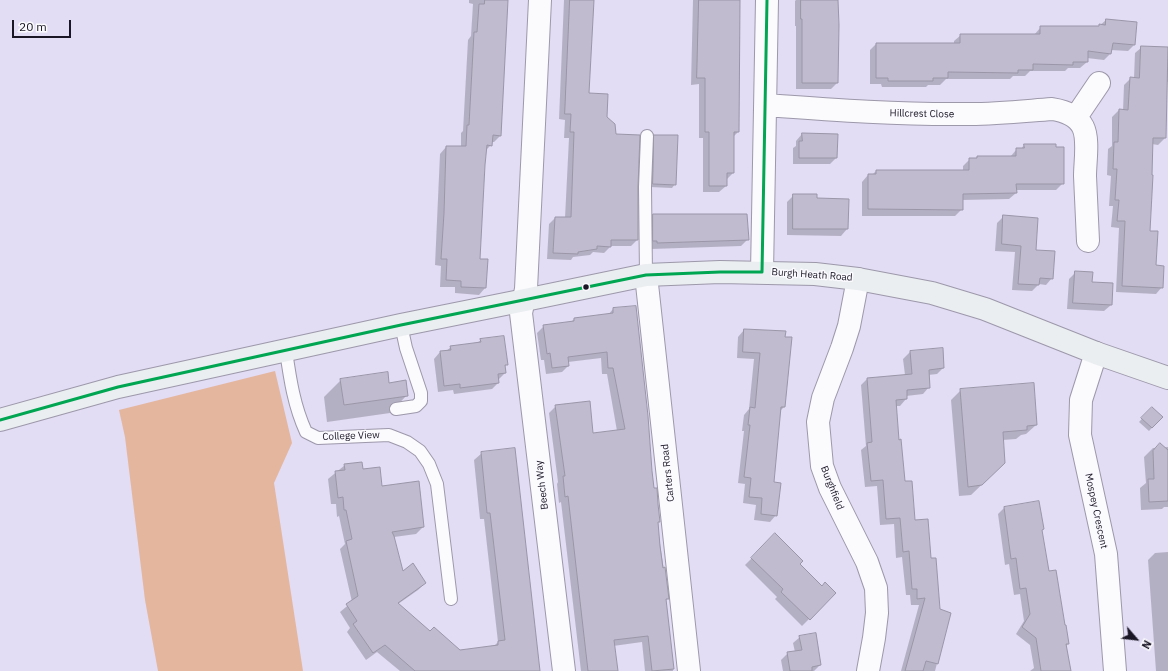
<!DOCTYPE html>
<style>
body{margin:0}
#map{position:relative;width:1168px;height:671px;overflow:hidden;background:#e2dcf4;font-family:"IBM Plex Sans",sans-serif}
canvas{display:block}
.north{position:absolute;left:1116px;top:619px;width:40px;height:40px;-webkit-text-stroke:3px #fbfafe;paint-order:stroke;rotate:118deg;font-size:11px;font-weight:700;line-height:16px;text-align:center;color:#1a1625}
.north::after{content:'';display:block;margin:auto;width:14px;height:18px;background:#1a1625;clip-path:polygon(50% 0,100% 100%,50% 72%,0 100%)}
.scale{position:absolute;left:12px;top:20px;width:59px;height:18px;box-sizing:border-box;border:2px solid #1a1625;border-top:0;padding-left:5px;font-size:12px;line-height:14px;white-space:nowrap;color:#1a1625;-webkit-text-stroke:3px #fbfafe;paint-order:stroke}
</style>
<div id="map">
<canvas width="1168" height="671"></canvas>
<div class="north">N</div>
<div class="scale">20 m</div>
</div>
<script>
const c = document.querySelector('canvas').getContext('2d');
c.lineJoin = 'round';
function paint(path, color) { c.fillStyle = color; c.fill(path, 'evenodd'); }
function stroke(path, color, width, dash) { c.strokeStyle = color; c.lineWidth = width; c.lineCap = dash ? 'butt' : 'round'; c.setLineDash(dash || []); c.stroke(path); }
function write(font, color, halo, rows, align = 'center') {
  c.font = font + ' "IBM Plex Sans",sans-serif'; c.lineWidth = 3; c.setLineDash([]); c.textBaseline = 'middle'; c.strokeStyle = halo; c.fillStyle = color; for (const [text, x, y, turn = 0] of rows) {
    c.save(); c.translate(x, y); c.rotate((+turn || 0) * Math.PI / 180); c.textAlign = isNaN(turn) ? turn : align; if (halo) c.strokeText(text, 0, 0); c.fillText(text, 0, 0); c.restore();
  }
}
paint(new Path2D(`
 M275,371L292,443L274,483L303,671H158L145,600L125,437L119,410Z`), '#e4b69e');
paint(new Path2D(`
 M469,0H507L501,135L494,142H492L491,145L485,151L479,260H487L485,288L479,295L455,293V287H440L441,266L435,265L440,154L446,147H461V133L463,131L468,40L471,36L473,4L469,3Z
 M564,0H593L588,94L606,117L636,187L637,240L631,246H611L604,253L593,252L590,255L573,257L571,260L547,259L549,224L555,218H565L569,138H564L565,120L559,119Z
 M693,0H739L738,132L733,137V173L726,180V186L719,192H703V138H699V84L691,85Z
 M796,0H837V83L831,89H796V26H795V1Z
 M1106,20L1134,45L1128,51L1111,50L1110,54L1104,60L1087,58V62L1080,68H1068L1065,71H1030L1025,76H1013L1010,79H946L940,85H928L926,87H882L881,84H870V50L876,44H954V41L961,35H1034L1041,27H1098Z
 M1142,47L1168,48V82H1167L1165,138L1158,145L1152,144L1149,232L1155,266L1162,287L1156,294L1116,292L1119,228L1111,227L1113,206H1109L1111,176L1107,175L1108,149L1112,146V117L1119,110L1123,111L1124,85L1131,78H1134L1135,53Z
 M802,134L836,158L830,164H793V148L796,146V141Z
 M655,136L675,184L672,188L650,187L652,140Z
 M1024,145L1055,148L1063,183L1056,190H1015L1016,193L1009,199L962,200V209L955,216H862V182L868,175H872L876,171H963V166L970,159H975L978,156L1010,157L1017,149H1021Z
 M794,195L816,199L847,229L841,236L787,235V202Z
 M653,215L748,239L741,246L651,249L647,222Z
 M1004,216L1035,250L1052,278L1046,285L1039,284L1032,291L1012,290L1015,252L995,251L997,223Z
 M1076,272L1091,283L1111,305L1104,311L1067,309L1069,279Z
 M613,309L657,523L668,598L666,600L673,671H645L642,642L613,646L616,671H581L561,502L559,503L557,484L558,482L549,413L556,406L592,434L617,431L607,374H602L601,358L568,362V366L562,372L546,374L544,360H541L537,333L544,326L571,322L574,319L608,315Z
 M744,330L785,332L784,407L780,411L773,483L776,515L770,522L754,520L756,505L743,503L745,484L738,483L744,431H742L744,415L749,409L754,359L737,358L738,337Z
 M481,340L507,364L504,367L505,373L498,380V383L492,389L454,394L453,390L438,392L434,359L440,352H445L451,347L477,343Z
 M942,349L943,368L937,374L928,375L929,387L923,394L906,396V399L900,406H896L898,441L904,482L914,521L930,559L939,610L950,613L935,671H901L919,605H911L910,595H906L902,557L896,558L894,524L880,525L877,486L865,487L861,450L866,446L861,385L867,379L905,375L903,359L910,352Z
 M341,380L388,384L407,395L390,413L327,422L324,397Z
 M961,390L1036,425L1026,434L1021,435L1016,439L1002,440L994,473L971,495L959,496L951,400Z
 M1152,408L1162,417L1149,431L1139,422Z
 M1168,447V507H1164L1162,509L1141,510L1140,488L1146,483L1144,457L1153,448Z
 M482,453L539,671H400L377,652L366,660L347,632L350,628L340,612L352,602L340,549L345,544L339,516L337,517L336,504H331L328,479L345,465L362,470L381,487L423,527L416,534L394,537L402,572L425,583L418,590L398,604L453,652L493,647L498,642L484,519H480L474,460Z
 M1004,508L1041,531L1048,572L1068,644L1066,646L1070,671H1030L1034,668L1030,645L1016,634L1024,621L1020,594L1014,595L1009,564L1005,565L998,514Z
 M775,535L799,564L822,586L835,593L802,626L775,599L777,597L745,565Z
 M1168,552V671H1156L1148,560L1155,553Z
 M800,637L820,665L814,671H783L781,660L788,653L795,652L793,643Z`), '#0003');
const building = new Path2D(`
 M485,0H508L501,136L493,135L492,146L487,145L485,165L480,259H488L486,288L461,287V281L446,280L447,259H441L444,213L446,146H466L467,125H469L474,32H477L479,4H484Z
 M570,0H594L589,93L608,94L607,117L615,124L616,134L640,135L638,187V240H611V247L597,246V249L578,252V254L553,253L555,217H571L574,132H570L571,114H565Z
 M699,0H740L739,132H734V173H727V186H709V132H705V78H697Z
 M801,0H838L839,25L838,83H802V19H801Z
 M1106,19L1137,22L1135,45L1113,43L1111,54L1088,51V62H1073V65L1033,64V70H1018V73L948,72V78H933V81H888V78H876V43H960V34H1040V26H1099V24L1105,25Z
 M1141,46L1168,47L1166,138H1153L1152,175H1153L1150,231H1158L1156,265L1164,266L1163,288L1122,286L1125,221H1117L1119,200H1115L1117,169H1113L1114,142H1118L1119,109L1128,110L1130,77L1139,78Z
 M802,133L838,134L837,158H799V141H802Z
 M654,135H678L676,185L653,184Z
 M1024,144H1056V147H1064V184H1016L1017,193L963,194V210L868,209V174H876V170H969V158H977V156H1016V148H1024Z
 M793,194H817V198L849,199L848,229H793Z
 M653,214H747L749,240L657,243V241H653Z
 M1003,215L1038,218L1036,250L1055,251L1053,279L1040,278L1039,285L1018,284L1021,246L1002,244Z
 M1075,271L1093,272L1092,282L1113,283L1112,305L1073,303Z
 M636,306L648,416L652,471L654,488H657L658,504L660,522H658L660,546L663,568L665,567L669,599H666L674,669L652,671L648,636L614,640L618,671H588L568,496L565,497L563,476H565L555,405L590,401L593,433L625,429L613,368H608L607,352L568,357L569,366L552,368L550,353L547,354L543,325L574,321V318L613,313V308Z
 M744,329L786,331L785,337H792L785,407H781L774,482L781,483L777,516L761,514L762,498L749,497L751,478L744,477L750,425H748L750,407L755,408L760,353L743,352Z
 M504,336L508,365H505L506,373L498,374L499,383L460,388V384L444,386L440,351L451,350L450,346L481,342L480,339Z
 M943,348L944,368L929,370L930,388L907,390V399L896,400L899,440L901,439L905,481H912L915,520L928,519L931,558H936L940,609L951,613L938,664L926,661L923,671H905L925,598L917,599V589H912L909,551L903,552L900,518L886,519L883,480L871,481L867,443L872,442L867,378L912,374L910,351Z
 M388,372L389,383L406,380L408,396L344,405L340,379Z
 M1034,383L1037,425L1027,426V430L1003,432L1005,463L982,485L968,487L960,389Z
 M1152,407L1163,417L1152,428L1141,418Z
 M1160,443L1168,450V501L1149,502L1148,479H1154L1153,451Z
 M515,448L540,671H415L385,645L373,653L353,624L357,621L346,604L358,596L346,541L352,539L346,510H344L343,497L338,498L335,471L345,470L344,464L362,462L363,469L380,467L382,486L419,481L424,527L392,532L394,536L403,571L413,563L426,583L398,603L430,631L434,627L460,650L498,645V641L505,640L490,513H487L481,452Z
 M1039,501L1044,529L1042,530L1049,571L1056,570L1065,625H1066L1069,644H1066L1071,671H1041L1036,638L1022,627L1030,614L1026,588L1020,589L1016,558L1011,559L1004,507Z
 M775,533L803,561L800,564L822,586L825,582L836,593L810,620L781,592L783,589L751,558Z
 M816,633L821,665L812,667V671H790L787,652L802,650L799,636Z`);
paint(building, '#c0bbce');
stroke(building, '#9a96a8', 1);
const lane = new Path2D(`
 M646,275L645,187L647,136
 M286,351C290,379 294,406 306,432L318,438L389,435L407,442L420,451L429,464L437,484L451,599
 M396,409L416,406L421,401V393L406,348L401,325`);
const street = new Path2D(`
 M540,0L526,289L521,313L564,671
 M766,105C834,110 902,115 970,114C998,114 1025,111 1052,109C1065,111 1077,115 1083,127C1089,139 1085,162 1085,176C1086,198 1087,219 1088,241
 M1076,117L1099,83
 M762,272L767,0
 M646,275L689,671
 M858,279L849,326L842,348L823,398L818,422L822,466L830,488L867,562L876,588L877,613L874,638L868,671
 M1096,353L1081,400L1080,435L1106,554L1115,671`);
const secondary = new Path2D(`
 M0,420L118,387L401,325L525,300L646,275L720,272L815,274L858,279L932,293L985,309L1096,353L1168,378`);
stroke(lane, '#9d98aa', 14);
stroke(street, '#9d98aa', 24);
stroke(secondary, '#9d98aa', 24);
stroke(lane, '#fbfafd', 12);
stroke(street, '#fbfafd', 22);
stroke(secondary, '#eaeef1', 22);
stroke(new Path2D(`
 M762,272L767,0
 M0,420L118,387L401,325L646,275L720,272H762`), '#00a651', 3);
for (const [x, y, r, color] of [
 [586,287,3.5,"#1a1625"]
]) { const dot = new Path2D(); dot.arc(x, y, r, 0, 2 * Math.PI); c.fillStyle = color; c.fill(dot); stroke(dot, '#fbfafe', 1.5); }
write('10px', '#1a1625', '#fbfafe', [
 ["Hillcrest Close",922,114,1],
 ["Burgh Heath Road",812,275,4],
 ["College View",351,436,-2],
 ["Carters Road",668,473,-96],
 ["Beech Way",542,485,-97],
 ["Burghfield",832,488,68],
 ["Mospey Crescent",1096,511,78]
]);
</script>
